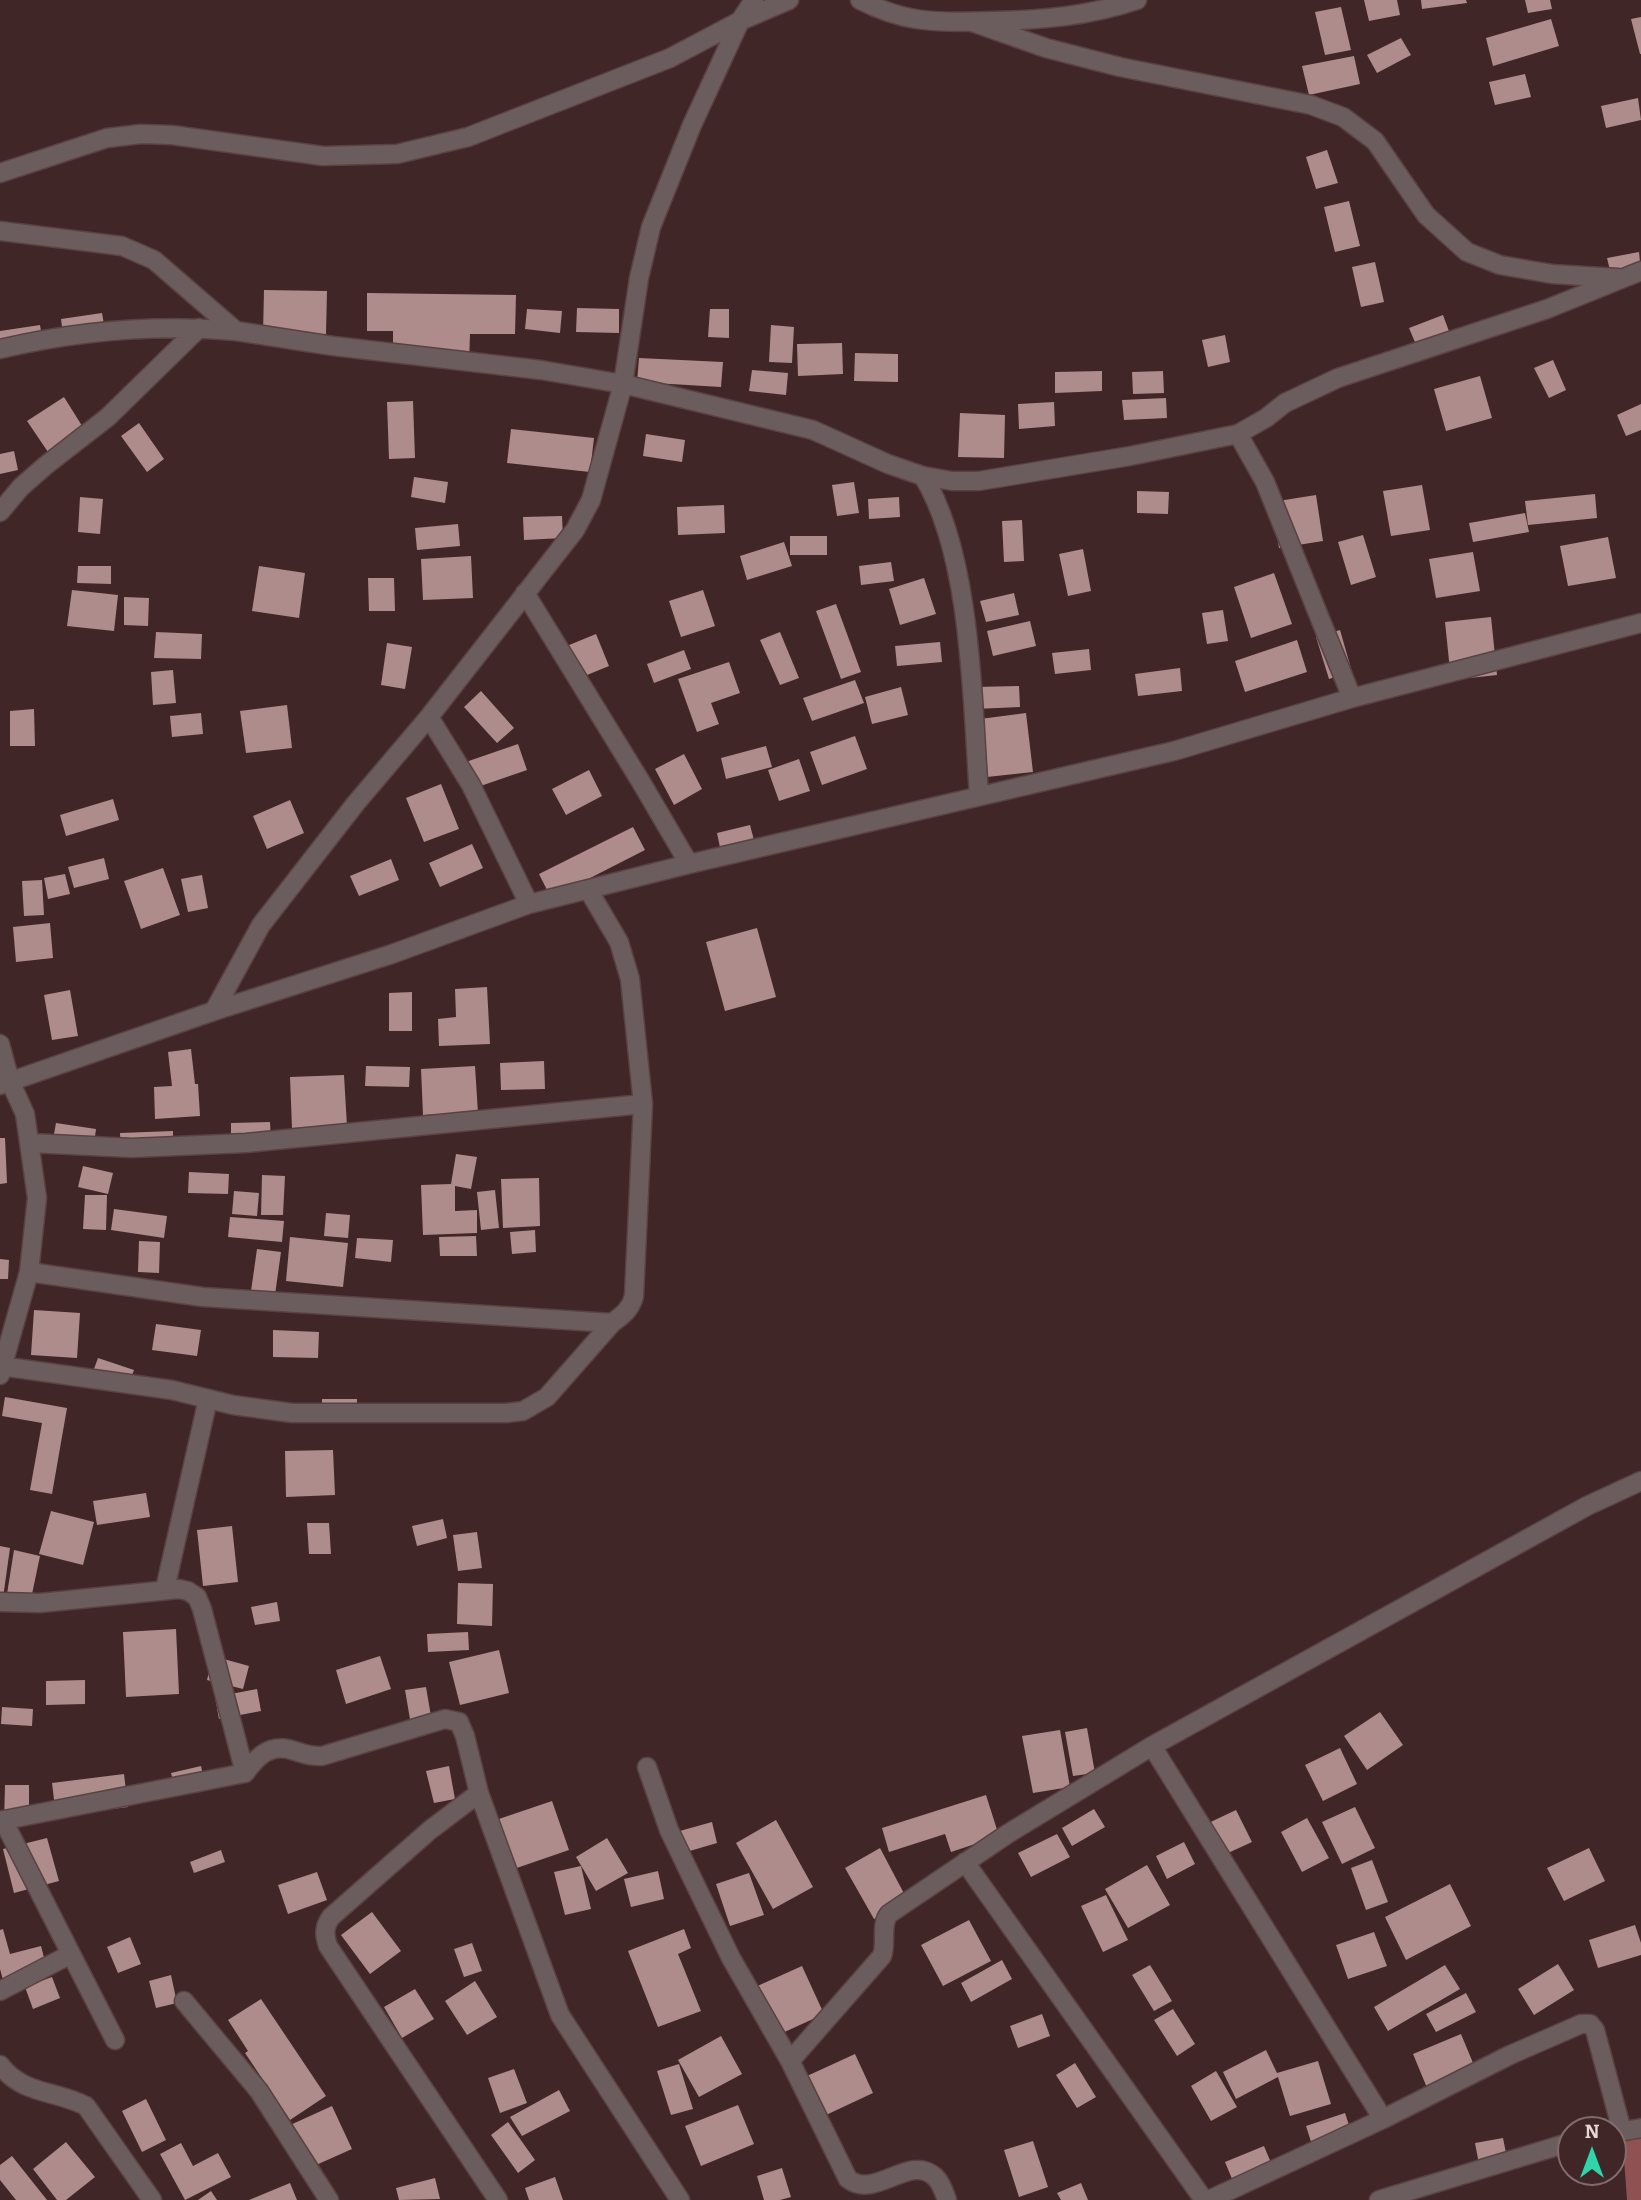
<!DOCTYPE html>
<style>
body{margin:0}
#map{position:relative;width:1641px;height:2200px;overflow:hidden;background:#402626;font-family:Bitter,serif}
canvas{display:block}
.north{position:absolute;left:1557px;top:2116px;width:70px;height:70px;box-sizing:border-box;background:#402626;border:2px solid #836c6c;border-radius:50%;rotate:0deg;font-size:19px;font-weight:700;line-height:28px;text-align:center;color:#e8d6d5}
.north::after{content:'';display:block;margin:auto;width:24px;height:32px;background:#2fd4aa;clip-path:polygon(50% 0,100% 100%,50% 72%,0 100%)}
</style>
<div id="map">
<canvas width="1641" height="2200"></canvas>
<div class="north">N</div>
</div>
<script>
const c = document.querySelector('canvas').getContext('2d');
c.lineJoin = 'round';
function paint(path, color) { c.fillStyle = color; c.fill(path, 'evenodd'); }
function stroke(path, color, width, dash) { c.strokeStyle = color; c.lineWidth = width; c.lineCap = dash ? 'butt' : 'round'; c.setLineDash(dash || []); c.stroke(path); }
paint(new Path2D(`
 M1641,2128V2200H1627L1622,2131Z`), '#8f5151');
paint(new Path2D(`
 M1364,0H1397L1400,15L1369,21Z
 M1421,0H1466L1467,3L1422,9Z
 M1525,0H1550L1552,9L1528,13Z
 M1341,7L1351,50L1325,55L1315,12Z
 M1641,17V54H1640L1631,19Z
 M1551,19L1559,46L1493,66L1486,38Z
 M1401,38L1411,55L1377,73L1367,55Z
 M1354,56L1360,84L1309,95L1302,66Z
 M1525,74L1531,97L1495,105L1489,82Z
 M1638,98L1641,120L1606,128L1601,106Z
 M1327,150L1338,183L1316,189L1306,157Z
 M1349,201L1360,246L1335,252L1324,207Z
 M1639,252L1641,273L1612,279L1607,258Z
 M1375,262L1384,302L1361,307L1352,267Z
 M264,290L327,291L326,334L263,333Z
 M367,293L516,295L515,334H470L469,365L393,354V331H367Z
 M577,308L619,309V333L576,332Z
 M527,309L562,311L560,333L525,329Z
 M710,309H729V338L708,337Z
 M102,313L106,336L64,342L61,319Z
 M1443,315L1450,334L1417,347L1409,328Z
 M40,325L43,343L0,349V331Z
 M771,325L794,327L792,363L769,362Z
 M1225,335L1230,362L1208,367L1202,340Z
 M842,343L843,374L798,376L797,344Z
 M855,353L898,354V382L854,381Z
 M639,358L723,362L721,387L637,382Z
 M1553,360L1566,390L1549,398L1534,368Z
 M752,370L788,373L786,395L749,391Z
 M1102,371V391L1055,393V372Z
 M1163,371L1164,393L1133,394L1132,372Z
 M1480,376L1492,418L1446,431L1434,389Z
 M64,397L84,429L48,452L27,421Z
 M1166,398L1167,418L1124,420L1122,400Z
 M413,401L415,458L389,459L387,402Z
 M1054,402L1055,426L1019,429L1018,404Z
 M1641,404V430L1626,436L1617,415Z
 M960,413L1005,415L1004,458L958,457Z
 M139,423L164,459L147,472L121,436Z
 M511,429L594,438L590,472L507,463Z
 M646,434L685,440L682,462L643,456Z
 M14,451L18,470L0,474V454Z
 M414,477L448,482L445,503L411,497Z
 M854,482L859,513L837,516L832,485Z
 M1422,485L1430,530L1391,536L1383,491Z
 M1137,491L1169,492L1168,514L1137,513Z
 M1595,494L1597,518L1528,525L1525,501Z
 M1316,495L1323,541L1279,548L1272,502Z
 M80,497L103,499L100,534L78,532Z
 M899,497L900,517L869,519L868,499Z
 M724,505L725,533L678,535L677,507Z
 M1525,513L1529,532L1473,542L1469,523Z
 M562,516L563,538L524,540L523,517Z
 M1022,520L1024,561L1004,562L1002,521Z
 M458,524L460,546L417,550L415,528Z
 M1363,535L1376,577L1351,585L1338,542Z
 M790,536H827V555H790Z
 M1608,537L1616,578L1568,586L1560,546Z
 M784,542L792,566L747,580L740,556Z
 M1083,549L1091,591L1068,596L1059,554Z
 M1473,552L1480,591L1436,598L1429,559Z
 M471,556L473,598L423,600L421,559Z
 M891,562L894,581L861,585L859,566Z
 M78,566H111V584L77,583Z
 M259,566L305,573L299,618L252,611Z
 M1274,573L1292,624L1251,638L1234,587Z
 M368,578H394L395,611H369Z
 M924,578L936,614L900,625L889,589Z
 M72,590L118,595L114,631L67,626Z
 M703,590L715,626L681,637L669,601Z
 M1014,593L1019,615L986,622L980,601Z
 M124,597L149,598L148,626L124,625Z
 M836,604L861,672L841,679L816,611Z
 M1223,610L1228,641L1207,644L1202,613Z
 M1491,617L1497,675L1451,680L1445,622Z
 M1030,621L1036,646L993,656L987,631Z
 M1340,630L1352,672L1329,679L1316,637Z
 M156,632L202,634L201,659L154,658Z
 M780,632L799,678L780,685L760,640Z
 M596,634L609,666L570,682L557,650Z
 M1297,640L1307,672L1245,692L1235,661Z
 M940,642L942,662L897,666L895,646Z
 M387,643L412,647L405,689L381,685Z
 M1089,649L1091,670L1055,674L1052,653Z
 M684,650L691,669L654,683L647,664Z
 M729,662L740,693L711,703L719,724L697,732L678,679Z
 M1180,668L1182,691L1138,696L1135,674Z
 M173,670L176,703L153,705L151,672Z
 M855,680L864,703L812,721L803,698Z
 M1019,686L1020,707L975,709L974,687Z
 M901,687L908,715L872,724L865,697Z
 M481,691L514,728L497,743L464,707Z
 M287,705L292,748L246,753L240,711Z
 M34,709L35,746H10V711Z
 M201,713L203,734L172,737L170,716Z
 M1026,713L1033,772L987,777L980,719Z
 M855,736L867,769L822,785L810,752Z
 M518,744L527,770L469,790L460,764Z
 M766,746L772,767L726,779L721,758Z
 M684,754L702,789L674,805L655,769Z
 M799,759L810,791L779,801L768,770Z
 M589,770L602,796L566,815L552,789Z
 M441,784L459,829L424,842L406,798Z
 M113,799L119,820L66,836L60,815Z
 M290,800L304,833L267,849L253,816Z
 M750,825L755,844L721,852L717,833Z
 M633,827L645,850L551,898L539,874Z
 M472,844L483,868L440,887L429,863Z
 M104,858L109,879L74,888L68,867Z
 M391,859L399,880L359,896L350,876Z
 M163,868L180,915L141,929L124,881Z
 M65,874L70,894L48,899L44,878Z
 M202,875L208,908L188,912L181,879Z
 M42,880L44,915L24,916L22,881Z
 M50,923L53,958L16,962L13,927Z
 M757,928L776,997L725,1011L706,942Z
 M487,987L490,1044L439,1046L438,1019L456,1017L455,989Z
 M70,990L78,1036L52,1040L44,995Z
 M412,992V1031H389V993Z
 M191,1049L195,1084H198L200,1116L155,1119L154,1087L172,1086L168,1052Z
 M544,1061L545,1089L501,1090L500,1063Z
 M366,1066L410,1067L409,1087L365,1086Z
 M475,1066L478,1113L423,1115L421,1069Z
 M344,1075L347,1126L292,1128L290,1077Z
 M270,1122L271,1141L231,1142V1123Z
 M56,1123L96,1129L93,1151L52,1145Z
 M173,1131V1154L121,1157L120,1133Z
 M0,1138H5L7,1183L0,1184Z
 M456,1154L477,1157L471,1189L455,1186V1211L477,1210V1233L423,1235L421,1185L451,1184Z
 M83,1166L113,1173L108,1194L78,1187Z
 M189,1172L229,1174L228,1194L188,1193Z
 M262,1175L285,1176L283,1215H261Z
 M539,1178L540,1226L503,1228L501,1179Z
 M495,1190L499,1228L481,1230L477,1192Z
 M234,1191L259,1193L257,1216L232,1214Z
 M85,1195H107L106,1230L83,1229Z
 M114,1209L167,1216L164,1238L111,1230Z
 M326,1213L350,1215L348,1238L324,1236Z
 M230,1217L284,1221L282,1242L228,1237Z
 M535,1230L536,1252L512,1254L510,1232Z
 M476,1236L477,1256H440L439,1237Z
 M290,1237L348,1243L343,1287L286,1281Z
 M357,1238L393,1240L391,1262L355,1258Z
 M139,1241L160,1242L159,1273L138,1272Z
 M257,1249L281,1252L273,1309L249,1305Z
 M0,1259L9,1260L8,1279H0Z
 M34,1310L80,1313L77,1358L31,1355Z
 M156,1324L201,1330L197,1356L152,1350Z
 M273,1330L319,1332L318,1358L273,1357Z
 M98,1358L134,1370L127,1389L91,1377Z
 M5,1397L67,1408L52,1494L30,1490L42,1423L2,1416Z
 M322,1399H357V1420L322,1421Z
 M333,1450L335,1495L286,1497L285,1451Z
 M146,1493L150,1517L97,1525L93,1501Z
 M51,1511L94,1522L83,1565L39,1554Z
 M443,1519L447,1538L417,1546L412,1526Z
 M307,1523H329L331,1554H309Z
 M232,1526L238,1582L203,1586L197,1530Z
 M477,1532L482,1568L458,1571L453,1535Z
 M0,1546L10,1548L3,1598H0Z
 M14,1550L40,1556L31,1599L7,1594Z
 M458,1583L493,1584L492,1626L457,1624Z
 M277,1602L280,1621L255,1625L251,1607Z
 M176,1629L179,1694L126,1697L123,1632Z
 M468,1632L469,1650L428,1652L427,1634Z
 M499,1650L509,1693L460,1705L449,1662Z
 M213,1656L249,1666L243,1689L207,1680Z
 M380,1656L391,1689L346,1704L336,1670Z
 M85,1680V1704L46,1705V1681Z
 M426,1687L432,1722L411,1725L405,1690Z
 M257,1689L261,1711L219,1719L215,1697Z
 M2,1707L33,1709L32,1726L1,1724Z
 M1380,1712L1403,1745L1367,1770L1344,1736Z
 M1087,1728L1095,1773L1073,1776L1065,1732Z
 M1060,1730L1070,1787L1033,1793L1022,1736Z
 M1340,1748L1357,1784L1323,1801L1305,1765Z
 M201,1766L206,1789L177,1796L171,1773Z
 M449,1766L455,1799L434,1803L426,1771Z
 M124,1774L128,1807L56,1816L52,1783Z
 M5,1785H29V1824L4,1823Z
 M986,1795L999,1836L951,1852L945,1834L889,1852L882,1828Z
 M552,1801L569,1850L508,1871L490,1822Z
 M1355,1807L1375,1848L1342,1864L1322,1822Z
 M1094,1809L1105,1827L1072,1846L1062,1828Z
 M1236,1810L1252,1842L1215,1859L1200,1827Z
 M1307,1818L1329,1858L1302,1872L1281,1832Z
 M776,1820L813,1887L773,1909L736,1843Z
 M712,1822L717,1843L676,1855L669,1834Z
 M1057,1834L1070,1857L1031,1877L1018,1853Z
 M47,1838L59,1881L14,1893L3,1849Z
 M607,1838L628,1873L596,1891L576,1857Z
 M1184,1842L1195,1864L1167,1879L1156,1856Z
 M880,1848L908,1901L874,1919L845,1868Z
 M1589,1848L1605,1881L1564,1901L1547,1868Z
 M221,1850L225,1862L194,1873L190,1862Z
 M1372,1860L1388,1902L1366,1910L1351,1868Z
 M1147,1865L1170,1905L1128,1928L1105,1889Z
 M581,1866L591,1909L565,1915L554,1872Z
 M658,1871L664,1899L631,1907L624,1879Z
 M317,1872L327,1900L288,1914L278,1885Z
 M749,1873L764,1915L730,1926L716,1884Z
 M1450,1884L1471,1926L1406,1960L1385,1917Z
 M1106,1895L1128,1940L1103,1952L1081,1906Z
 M372,1912L401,1951L370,1974L341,1935Z
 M969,1920L991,1961L943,1986L921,1945Z
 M1635,1925L1641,1943V1955L1598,1968L1589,1940Z
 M3,1929L10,1954L41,1946L47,1969L3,1980L0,1969V1930Z
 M684,1929L691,1948L678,1954L701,2011L658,2027L628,1951Z
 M1374,1932L1387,1966L1348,1979L1336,1945Z
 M130,1937L141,1964L118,1973L107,1947Z
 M472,1943L482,1971L464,1977L454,1949Z
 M1002,1960L1012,1979L971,2002L961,1983Z
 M1558,1964L1574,1990L1534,2015L1518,1989Z
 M1150,1965L1172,2001L1154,2011L1132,1975Z
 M1445,1965L1460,1989L1388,2031L1374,2007Z
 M802,1966L824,2014L767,2040L744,1992Z
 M171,1975L177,2003L156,2008L149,1981Z
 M52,1977L60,1998L33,2009L25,1987Z
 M475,1981L497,2017L467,2035L445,2001Z
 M415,1989L434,2019L402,2038L384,2007Z
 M1466,1993L1476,2012L1436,2032L1426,2014Z
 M261,1999L326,2096L290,2120L245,2053L248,2051L228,2020Z
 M1173,2009L1195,2044L1177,2056L1154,2020Z
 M1042,2014L1050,2036L1018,2048L1010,2026Z
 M1461,2034L1478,2075L1430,2095L1413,2054Z
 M721,2036L742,2074L699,2097L678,2060Z
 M1266,2050L1277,2073L1318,2061L1331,2104L1290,2116L1278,2077L1236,2099L1223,2072Z
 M855,2054L873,2093L826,2115L807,2076Z
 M1075,2063L1096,2097L1077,2108L1056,2075Z
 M679,2064L693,2109L671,2115L657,2071Z
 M514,2069L527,2103L500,2113L488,2078Z
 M1216,2071L1237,2107L1211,2121L1191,2086Z
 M559,2090L570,2111L522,2136L510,2117Z
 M146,2099L166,2140L142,2152L122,2111Z
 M738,2105L754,2144L701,2166L685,2126Z
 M332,2106L352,2149L307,2169L288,2126Z
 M1345,2113L1352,2134L1313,2148L1306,2126Z
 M508,2122L535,2160L518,2173L491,2135Z
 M1503,2138L1507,2158L1479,2164L1475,2143Z
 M1033,2141L1048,2187L1019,2197L1004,2150Z
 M66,2142L95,2177L66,2200H57L33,2169Z
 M181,2143L193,2166L218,2153L231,2177L185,2200L160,2154Z
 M1264,2146L1274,2170L1235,2186L1225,2162Z
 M12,2156L47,2200H16L0,2180V2165Z
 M782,2168L791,2197L780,2200H764L757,2176Z
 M555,2177L563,2200H529L525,2188Z
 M435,2178L440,2199L399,2200L396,2188Z
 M290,2183L297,2200H249Z
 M1081,2183L1088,2200H1061L1057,2193Z
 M211,2191L217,2200H198Z`), '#ad8c8b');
const street = new Path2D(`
 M860,0C878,9 897,16 916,19C941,23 968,22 992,21C1043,20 1089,16 1137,0
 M972,22L1046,48L1120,67L1311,105L1343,117L1375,141L1426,215L1467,252L1500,265L1552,274L1618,278
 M0,173L107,138L141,134L172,135L323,156L397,154L468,137L670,58L740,21L789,0
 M0,231L122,246L154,260L236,331L333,346L541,370L623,384L813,430L888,464L923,476L952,481H979L1130,456L1238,434L1266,418L1285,403L1338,378L1547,309L1641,271
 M0,349C77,331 157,324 236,331
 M1238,434L1265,482L1352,698
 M923,476C972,556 972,702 979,795
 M0,512L21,487L45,466L108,417L199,328
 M525,593L641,782L689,864
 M429,717L471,785L529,904
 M589,891L619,942L630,979L643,1104
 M214,1011L261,925L356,803L429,717L575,530L591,500L623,384L639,278L651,227L692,125L740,21L754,0
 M0,1044L10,1081L25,1114L37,1198L29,1272L0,1375
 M0,1085L214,1011L392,954L529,904L689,864L1174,751L1352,698L1641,623
 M29,1272L203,1297L612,1323
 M0,1366L172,1390L233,1405L292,1413H506L523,1411L547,1397L612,1323C623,1315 631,1309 634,1296L643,1104L246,1143L132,1148L31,1143
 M165,1589L208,1399
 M0,1602L40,1603L179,1589L188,1591L197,1597L202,1609L245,1773C256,1758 268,1745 288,1749C301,1752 307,1757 322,1756L445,1719L459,1722L465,1736L479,1793L430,1830L331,1917C324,1927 324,1934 328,1946L498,2200
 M1152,1746L1383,2119
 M647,1767L669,1830L695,1884L731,1958L790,2061L848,2179C875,2200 909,2154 934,2176C941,2182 944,2192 947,2200
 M479,1793L560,2015L680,2200
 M0,1821L245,1773
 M965,1862L1204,2200
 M71,1954L115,2040
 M0,1991L71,1954L3,1820
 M184,2001L259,2091L329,2200
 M790,2061L882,1956C887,1942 880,1925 889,1914L1009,1833L1152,1746L1587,1506L1641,1481
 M0,2065C23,2095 55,2090 86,2106L152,2200
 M1613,2133L1641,2128
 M1209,2200L1383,2119L1510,2055L1581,2024H1590L1595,2030L1622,2131
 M1379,2200L1571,2142`);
stroke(street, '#5b4242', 21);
stroke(street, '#6b5d5d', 18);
</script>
